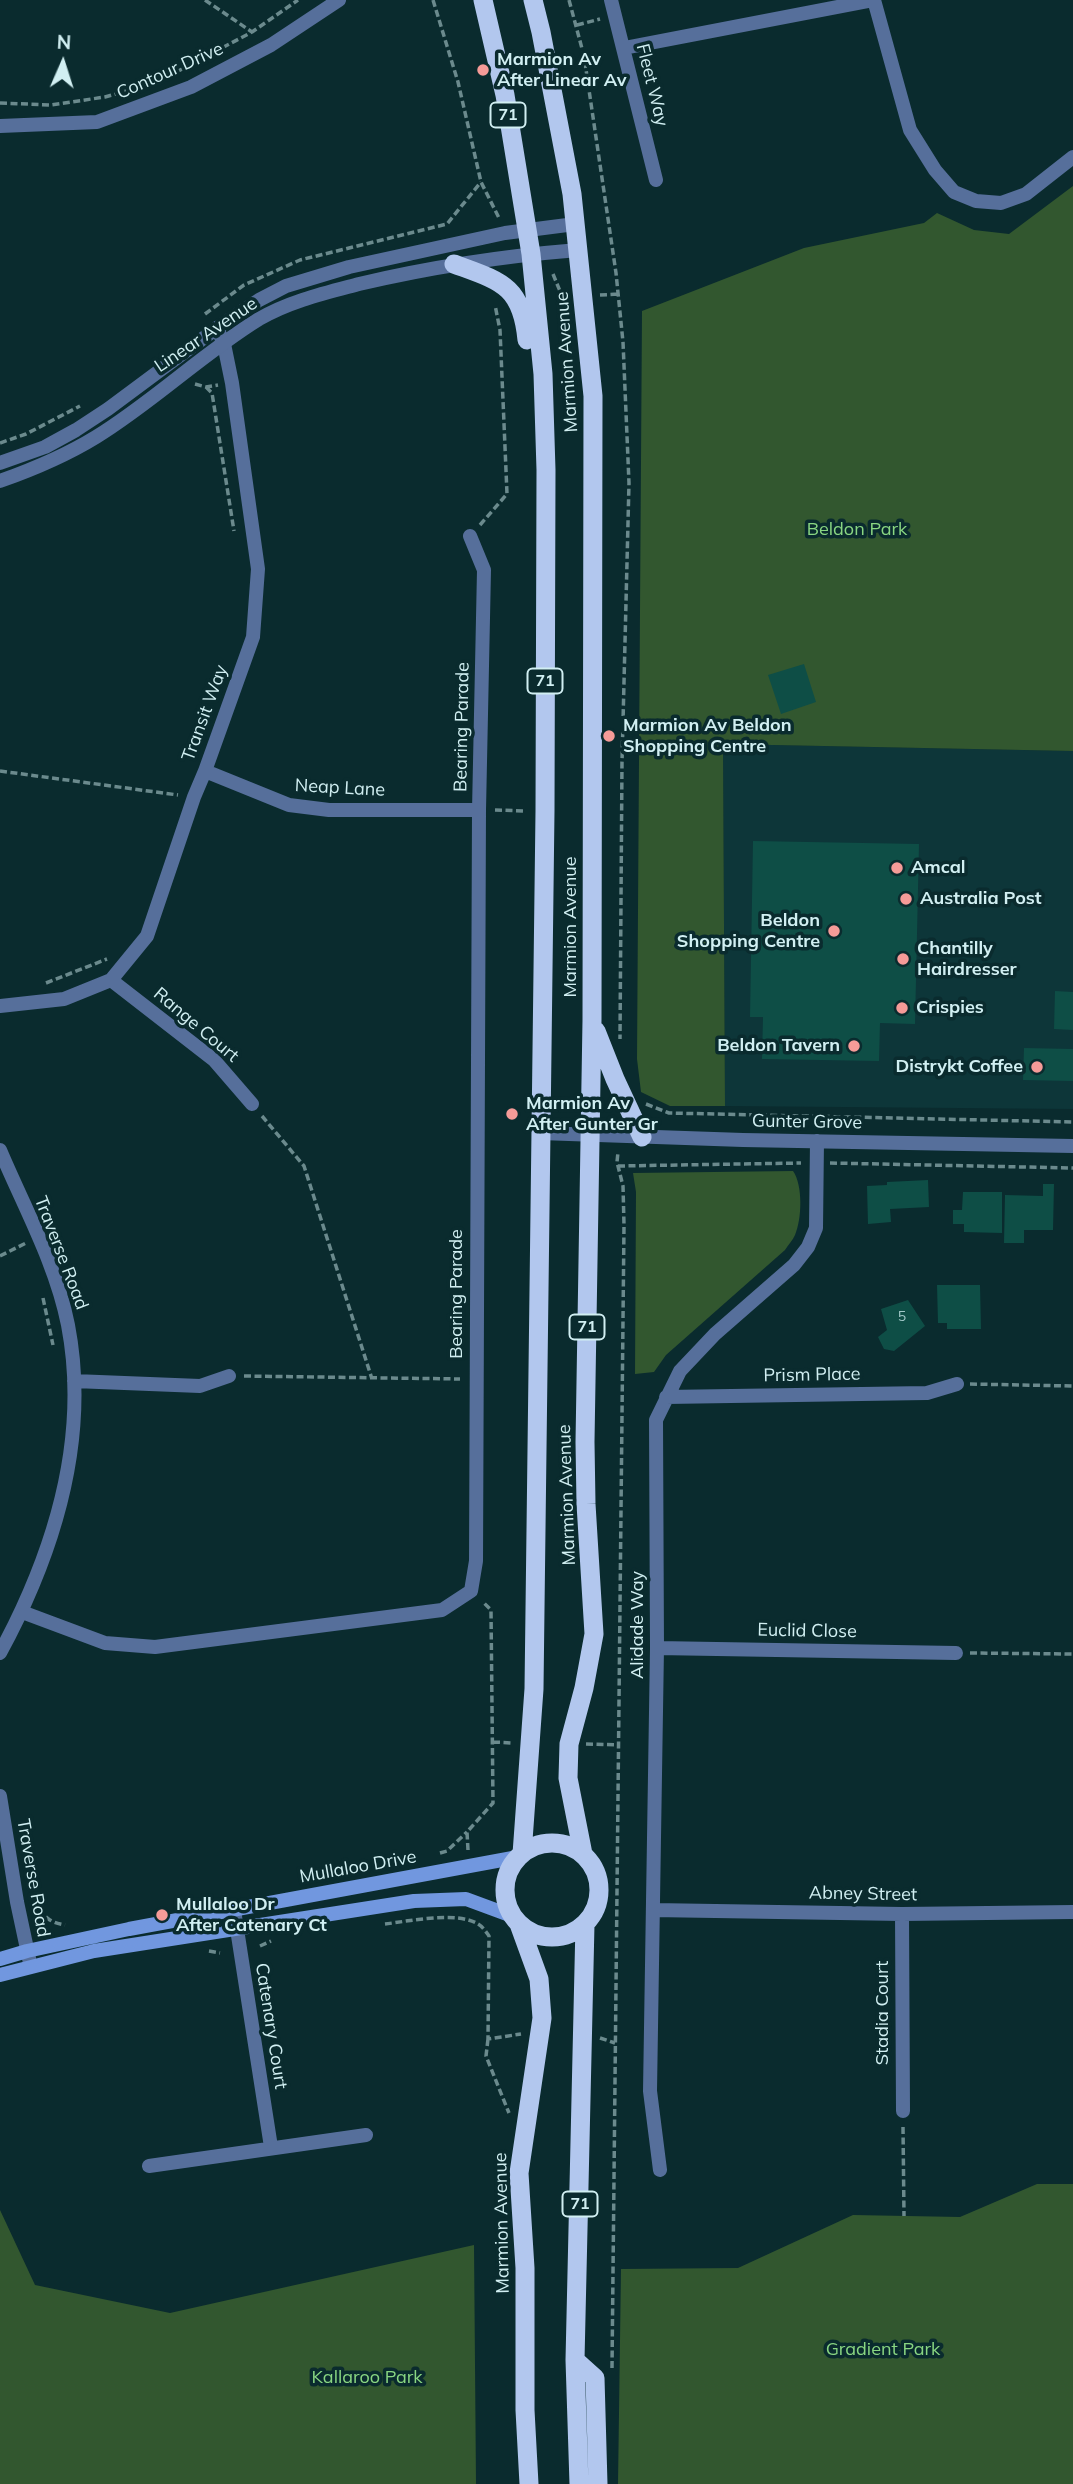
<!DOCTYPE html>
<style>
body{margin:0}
#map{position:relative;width:1073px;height:2484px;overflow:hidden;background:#0a2b2e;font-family:Mulish,sans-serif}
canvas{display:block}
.north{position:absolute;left:28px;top:28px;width:70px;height:70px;-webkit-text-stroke:5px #0a2b2e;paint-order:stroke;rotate:3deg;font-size:19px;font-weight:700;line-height:28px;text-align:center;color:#d1eff2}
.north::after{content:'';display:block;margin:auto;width:24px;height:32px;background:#d1eff2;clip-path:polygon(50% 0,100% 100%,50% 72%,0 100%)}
</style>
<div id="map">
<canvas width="1073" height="2484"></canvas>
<div class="north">N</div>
</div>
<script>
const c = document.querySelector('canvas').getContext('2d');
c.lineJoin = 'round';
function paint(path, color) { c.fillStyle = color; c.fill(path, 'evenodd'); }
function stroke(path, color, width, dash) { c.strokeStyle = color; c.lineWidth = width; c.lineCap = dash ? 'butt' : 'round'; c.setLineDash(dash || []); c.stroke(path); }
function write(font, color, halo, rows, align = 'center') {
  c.font = font + ' Mulish,sans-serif'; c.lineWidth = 7; c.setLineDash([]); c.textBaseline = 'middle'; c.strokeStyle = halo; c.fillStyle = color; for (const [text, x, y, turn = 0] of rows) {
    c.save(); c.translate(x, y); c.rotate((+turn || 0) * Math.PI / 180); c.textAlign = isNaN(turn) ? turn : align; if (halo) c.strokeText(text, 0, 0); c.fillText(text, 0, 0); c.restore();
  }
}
paint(new Path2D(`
 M723,744L1073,751V1109L725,1106Z`), '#0d3639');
paint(new Path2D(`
 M1073,186V751L723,744L725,1106H670L641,1092L637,1059L642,311L804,248L924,223L937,213L974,230L1009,234Z
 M793,1171C803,1185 802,1219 795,1235C793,1240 788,1245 785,1250L666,1355L654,1372L635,1374L636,1192L633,1173Z
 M1037,2184H1073V2484H618L621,2269L738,2268L853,2215L960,2217Z
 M0,2210L35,2285L170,2313L474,2245L476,2484H0Z`), '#32572f');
paint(new Path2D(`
 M804,664L816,702L781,714L768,675Z
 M753,841L919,844L915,1024L880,1023L879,1061L762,1059L763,1017H750Z
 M1055,991L1073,992V1030L1054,1029Z
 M1024,1048L1073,1049V1081L1023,1080Z
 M928,1180L929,1207L890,1209L891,1222L868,1224L867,1186L887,1185V1182Z
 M1043,1184H1054L1053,1230H1024V1243H1004L1005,1195L1043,1196Z
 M963,1192H1002V1233L964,1232V1224H953V1210H962Z
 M937,1285H980L981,1329H947V1323H938Z
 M908,1300L925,1326L894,1351L884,1349L878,1337L887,1330L881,1309Z`), '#0e4e46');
stroke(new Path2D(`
 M205,0L252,32
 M433,0L458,82L481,182L499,218
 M569,0L584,56L616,273L623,342L629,483L622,762L620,1039
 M577,25L600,19
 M167,77L252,32L298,0
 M0,103L51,105L105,97L141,87
 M553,274L562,296
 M600,295L619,294
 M205,314L244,285L300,260L447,224L481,182
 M195,384L206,387L218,385
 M206,387L212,393L234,531
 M0,443L26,434L80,406
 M480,525L507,494L500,330L495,305
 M0,771L178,795
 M495,810L526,811
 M46,983L107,959
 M646,1104L669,1113L1073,1122
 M262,1116L304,1166L372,1379
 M830,1163L1073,1168
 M618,1166L801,1163
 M0,1256L26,1243
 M43,1298L53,1345
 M244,1376L460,1379
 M970,1384L1073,1386
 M970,1653L1073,1654
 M493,1742L512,1743
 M586,1744L620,1745
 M468,1850L467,1832L493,1803L491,1610L483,1602
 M440,1853L447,1851L467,1832
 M35,1899C42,1916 48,1922 65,1925
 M385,1924C410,1921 457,1911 478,1924C483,1927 486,1932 489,1936L488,2039L521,2034
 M260,1946L271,1941
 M209,1951L220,1953
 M600,2038L615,2043
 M488,2039L486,2056L509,2113
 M903,2127L904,2216
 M612,2368L624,1225L623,1186L617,1162L618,1152`), '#6b8a8d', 3.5, [7, 3.5]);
stroke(new Path2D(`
 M611,0L656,180
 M874,0L910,130L935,170L954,192L976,201L1001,203L1026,194L1073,157
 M624,48L874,0
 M0,126L97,122L191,87L271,45L339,0
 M205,771L289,805L329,810H479
 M111,980L214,1060L252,1104
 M0,1006L64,999L111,980L147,936L194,797L205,771L253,637L258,569L232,383L224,344L217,328
 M540,1133L743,1140L1073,1146
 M0,1150C24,1207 56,1264 68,1325C90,1440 54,1553 0,1653
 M74,1381L200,1386L229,1376
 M666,1397L927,1393L957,1384
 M22,1612L105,1643L155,1647L442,1610L471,1591L476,1561L479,810L484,570L470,536
 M657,1648L956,1653
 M0,1796L17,1902L30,1963
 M234,1910L271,2147
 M653,1910L902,1914L1073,1912
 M902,1914L903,2111
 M149,2166L366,2135
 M660,2170L650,2091L657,1648L656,1420L680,1371L715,1334L794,1265L808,1247L816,1228L817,1141`), '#566f9b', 14);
stroke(new Path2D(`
 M0,463L45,447L76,430L108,409L217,328L259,300L286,286L349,267L505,233L575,224
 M0,481C34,469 65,456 96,437C153,402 202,354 259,319C290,301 325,293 359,284C431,267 504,256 578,250`), '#566f9b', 14);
stroke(new Path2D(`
 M0,1959L27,1951L129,1929L518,1857
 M0,1975L94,1951L414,1901L466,1899L512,1916`), '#7197df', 14);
stroke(new Path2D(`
 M483,0L505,95L531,254L543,374L546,470L545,811L534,1689L522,1854
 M533,0L541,32L572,194L593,396L592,1020L585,1442L586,1504L594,1634L584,1688L569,1744L568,1778L583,1854
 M454,264C500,281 522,285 527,340
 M596,1031L615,1079L642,1137
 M505 1890a47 47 0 1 1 94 0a47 47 0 1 1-94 0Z
 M519,1924L539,1979L542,2018L519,2173L525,2268V2410L529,2484
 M575,2360L595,2378L598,2484
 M579,2484L575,2360L585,1924`), '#b2c7ee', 19);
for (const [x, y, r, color] of [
 [483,70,7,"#f59b98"],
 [609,736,7,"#f59b98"],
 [897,868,7,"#f59b98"],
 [906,899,7,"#f59b98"],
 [834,931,7,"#f59b98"],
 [903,959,7,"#f59b98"],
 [902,1008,7,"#f59b98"],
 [854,1046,7,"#f59b98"],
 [1037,1067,7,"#f59b98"],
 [512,1114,7,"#f59b98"],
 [162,1915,7,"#f59b98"]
]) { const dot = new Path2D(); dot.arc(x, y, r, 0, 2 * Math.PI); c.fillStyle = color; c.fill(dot); stroke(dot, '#0a2b2e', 2.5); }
write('14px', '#a0c7c7', null, [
 ["5",902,1317]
]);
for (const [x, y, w] of [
 [508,115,35],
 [545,681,35],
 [587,1327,35],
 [580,2204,35]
]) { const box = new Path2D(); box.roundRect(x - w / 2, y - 12.5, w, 25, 5); c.fillStyle = '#0a2b2e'; c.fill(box); stroke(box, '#d1eff2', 2); }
write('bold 16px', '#d1eff2', null, [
 ["71",508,115],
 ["71",545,681],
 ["71",587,1327],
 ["71",580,2204]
]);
write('bold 18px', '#d1eff2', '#0a2b2e', [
 ["Marmion Av",497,60],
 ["After Linear Av",497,81],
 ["Marmion Av Beldon",623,726],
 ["Shopping Centre",623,747],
 ["Amcal",911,868],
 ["Australia Post",920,899],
 ["Beldon",820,921,"right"],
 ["Shopping Centre",820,942,"right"],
 ["Chantilly",917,949],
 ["Hairdresser",917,970],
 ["Crispies",916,1008],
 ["Beldon Tavern",840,1046,"right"],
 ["Distrykt Coffee",1023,1067,"right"],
 ["Marmion Av",526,1104],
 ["After Gunter Gr",526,1125],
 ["Mullaloo Dr",176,1905],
 ["After Catenary Ct",176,1926]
], 'left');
write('18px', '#d1eff2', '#0a2b2e', [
 ["Contour Drive",170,71,-24],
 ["Fleet Way",652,85,76],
 ["Linear Avenue",206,335,-34],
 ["Marmion Avenue",567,362,-94],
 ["Transit Way",205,713,-70],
 ["Bearing Parade",462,727,-89],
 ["Neap Lane",340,788,3],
 ["Marmion Avenue",571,927,-90],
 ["Range Court",196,1025,40],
 ["Gunter Grove",807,1122,1],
 ["Traverse Road",61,1253,69],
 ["Bearing Parade",457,1294,-90],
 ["Prism Place",812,1375,-1],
 ["Marmion Avenue",567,1495,-92],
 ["Alidade Way",638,1625,-90],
 ["Euclid Close",807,1631,1],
 ["Mullaloo Drive",358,1867,-10],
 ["Traverse Road",33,1878,80],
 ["Abney Street",863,1894,1],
 ["Stadia Court",883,2013,-90],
 ["Catenary Court",271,2026,81],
 ["Marmion Avenue",502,2223,-91]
]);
write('18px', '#89d682', '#0a2b2e', [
 ["Beldon Park",857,530],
 ["Gradient Park",883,2350],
 ["Kallaroo Park",367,2378]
]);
</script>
